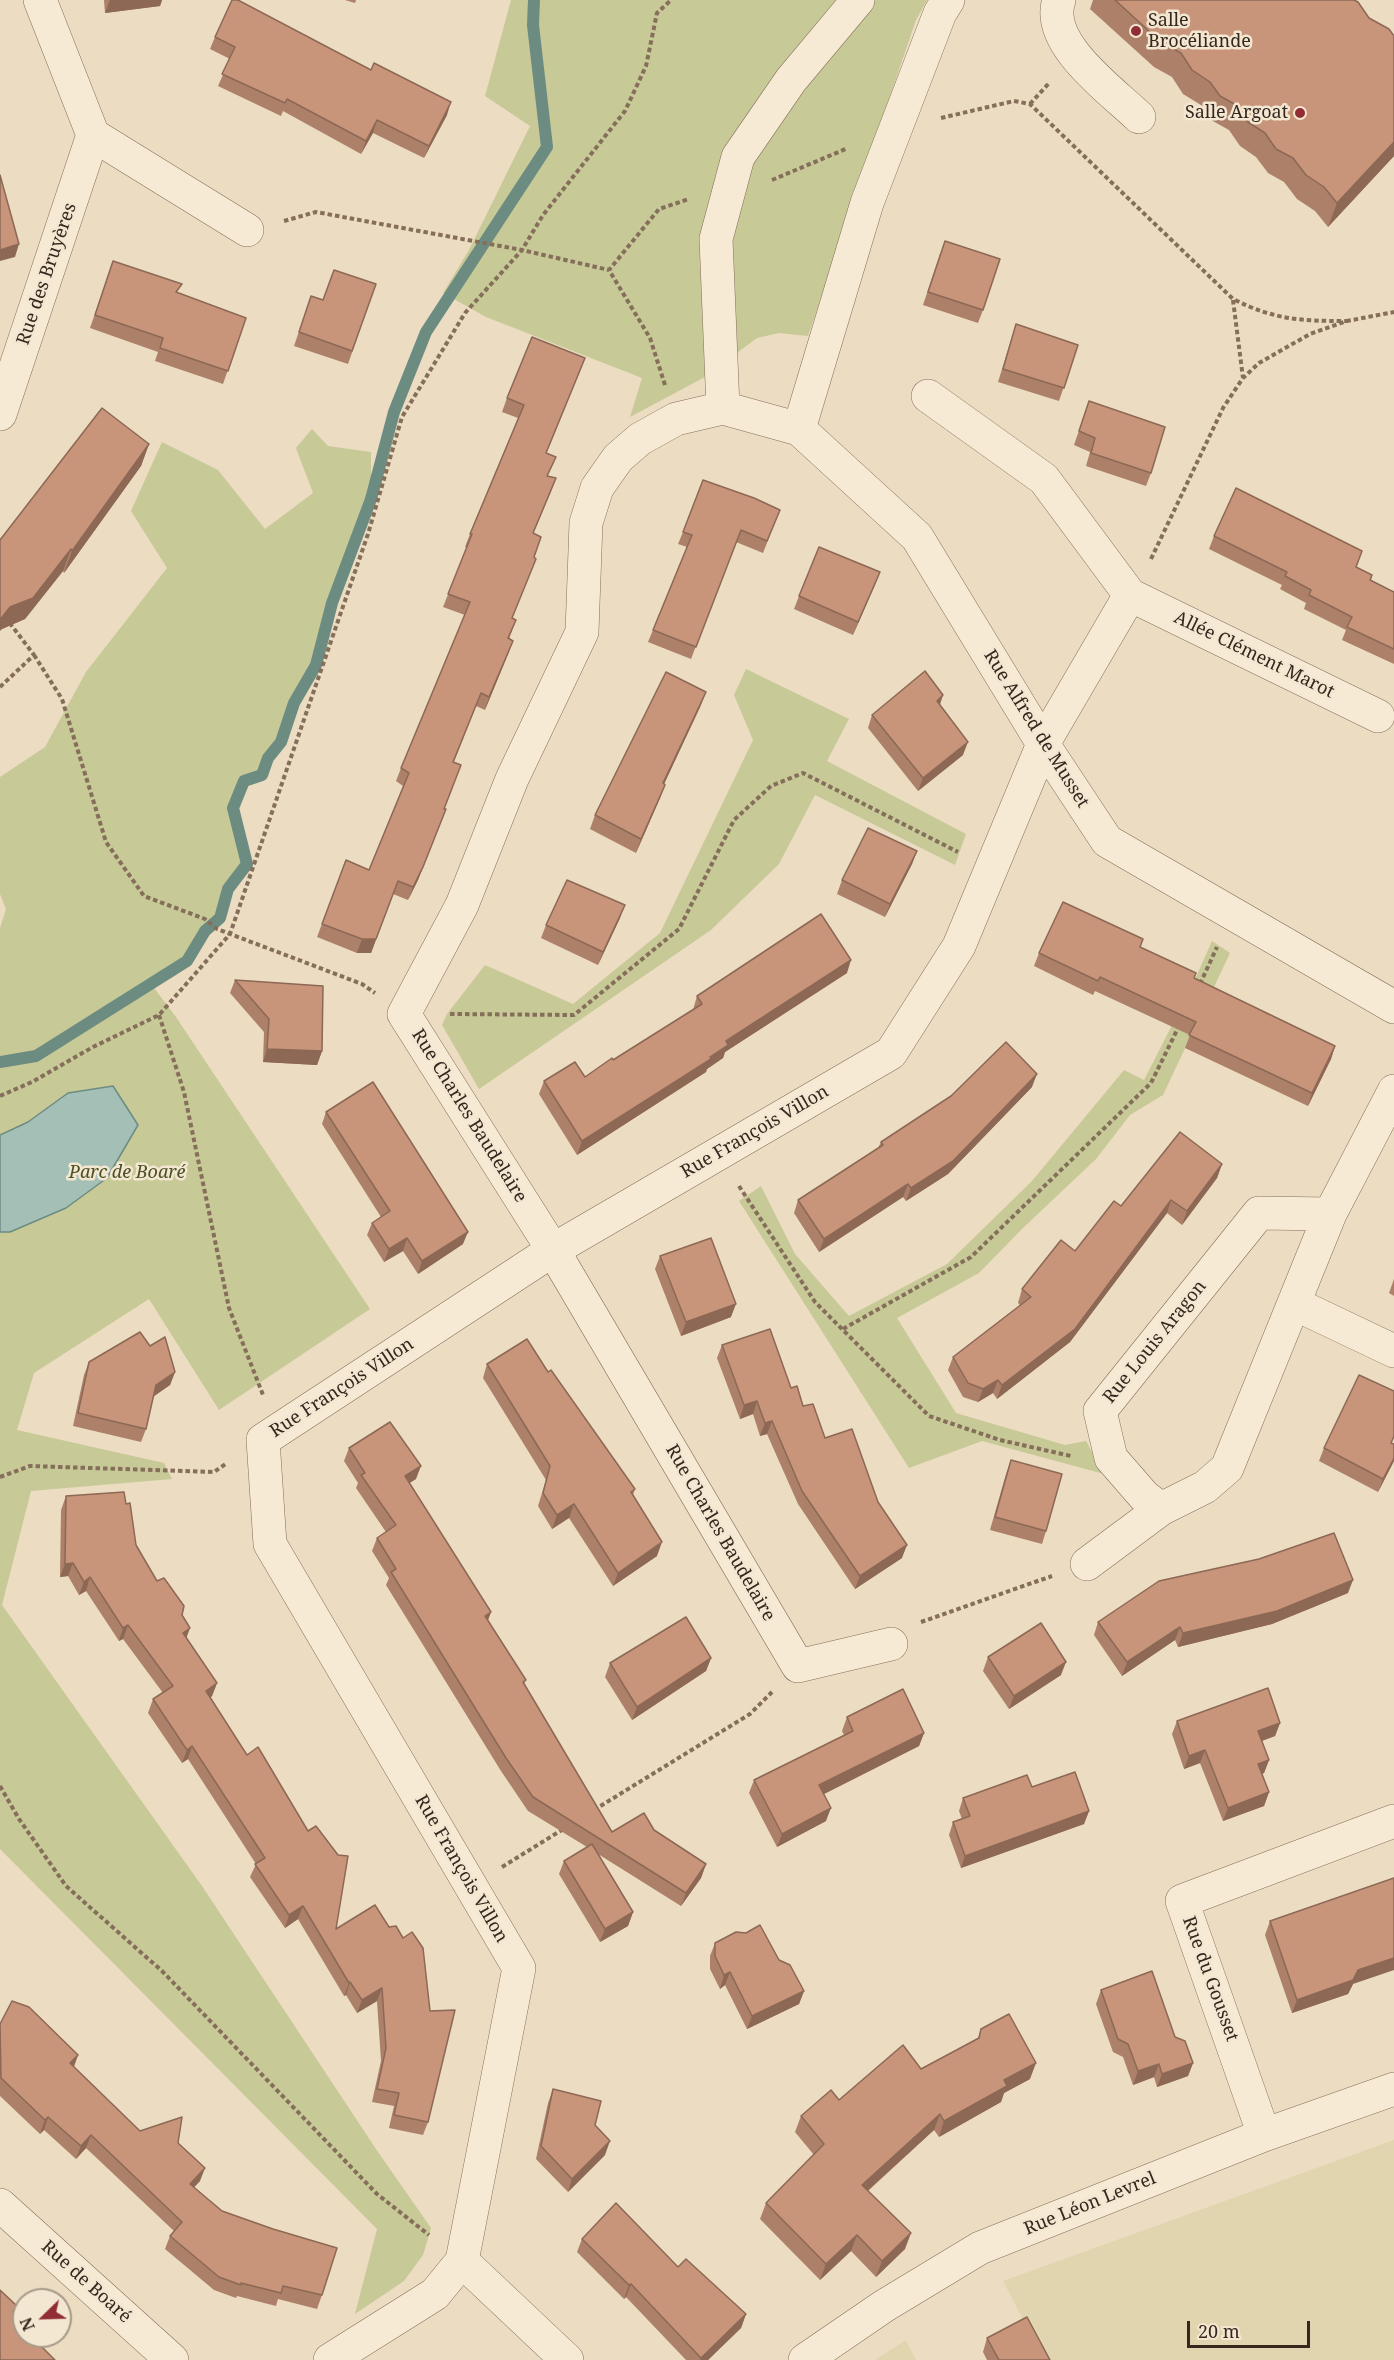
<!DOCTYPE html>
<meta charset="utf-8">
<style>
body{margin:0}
#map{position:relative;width:1394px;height:2360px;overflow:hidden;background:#ecdcc2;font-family:"Noto Serif",serif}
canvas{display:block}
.north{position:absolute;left:12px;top:2288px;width:60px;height:60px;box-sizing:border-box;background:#f4e7d1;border:2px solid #a89a89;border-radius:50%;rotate:247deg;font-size:16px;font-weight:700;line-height:24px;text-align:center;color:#35271e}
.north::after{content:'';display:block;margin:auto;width:21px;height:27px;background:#912d35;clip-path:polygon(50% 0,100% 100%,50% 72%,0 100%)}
.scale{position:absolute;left:1187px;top:2321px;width:123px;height:27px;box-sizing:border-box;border:3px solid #35271e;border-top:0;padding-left:8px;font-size:18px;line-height:21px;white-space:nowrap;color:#35271e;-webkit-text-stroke:4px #f4e7d1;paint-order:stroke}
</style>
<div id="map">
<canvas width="1394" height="2360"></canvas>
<div class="north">N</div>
<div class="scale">20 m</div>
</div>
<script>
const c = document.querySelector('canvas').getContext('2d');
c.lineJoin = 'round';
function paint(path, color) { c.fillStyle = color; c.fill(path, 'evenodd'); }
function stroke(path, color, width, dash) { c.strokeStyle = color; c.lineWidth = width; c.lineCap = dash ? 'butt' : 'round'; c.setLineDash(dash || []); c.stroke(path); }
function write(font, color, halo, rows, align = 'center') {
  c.font = font + ' "Noto Serif",serif'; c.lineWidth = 5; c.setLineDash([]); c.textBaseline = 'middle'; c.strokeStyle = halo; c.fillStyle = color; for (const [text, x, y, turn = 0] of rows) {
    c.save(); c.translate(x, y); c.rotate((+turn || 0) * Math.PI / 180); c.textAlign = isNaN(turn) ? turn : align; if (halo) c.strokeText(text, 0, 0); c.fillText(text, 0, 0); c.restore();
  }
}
paint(new Path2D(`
 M1394,2140V2360H1044L1003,2281Z
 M906,2340L916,2360H875Z`), '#e1d5b0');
paint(new Path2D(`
 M511,0H927L916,20L808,336L779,333L757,338L703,378L630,417L642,378L486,317L443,293L469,250L530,126L485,96Z
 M312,429L328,446L371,452V499L332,603L316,665L294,703L281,742L268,758L262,775L244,781L233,808L247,864L228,889L220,918L205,931L187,961L151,984L176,1017L370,1309L219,1410L149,1299L34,1373L17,1430L164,1463L172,1479L31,1491L2,1605L202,1886L378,2152L431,2228L423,2255L404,2281L355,2314L377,2229L0,1849V928L6,909L0,894V777L45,747L86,672L167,568L131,511L162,442L218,470L265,529L313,493L296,448Z
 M746,669L849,719L827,761L966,834L955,865L815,795L779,864L711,930L479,1089L442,1025L447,1014L485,965L573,1004L660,933L753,740L734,695Z
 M1212,941L1230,953L1163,1095L1130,1115L1096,1159L1023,1228L979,1273L897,1318L956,1413L1065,1445L1086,1441L1104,1474L982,1441L909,1468L739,1201L761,1186L795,1254L849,1316L947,1264L1032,1181L1124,1070L1144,1080L1192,986Z`), '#c7c997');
const water = new Path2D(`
 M113,1086L138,1125L107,1178L66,1208L10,1232H0V1135L28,1122L68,1093Z`);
paint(water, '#a4bfb5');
stroke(water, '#6c8c82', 1.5);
stroke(new Path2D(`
 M0,1062L36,1056L187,961L205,931L220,918L228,889L247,864L233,808L244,781L262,775L268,758L281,742L294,703L316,665L332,603L371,499L394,412L426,332L547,147L533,25L534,0`), '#6c8c82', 12);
const minor = new Path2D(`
 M40,0L93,135L247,230
 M1059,0C1044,43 1112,91 1139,117
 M723,408L716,239L738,157L791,80L858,0
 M0,414L93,135
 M799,429L867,203L940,13L948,0
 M1130,595L1378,716
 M1330,1214L1259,1213L1100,1411L1111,1458L1144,1496L1161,1509L1205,1487L1227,1468L1330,1214L1394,1091
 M1295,1304L1394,1351
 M1087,1564L1161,1509
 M891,1644L798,1666L553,1250L404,1014L462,905L512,779L582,632L586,523L597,488L618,458L640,439L676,419L723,408L799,429L917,537L1043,744L1107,841L1394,1007
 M1264,2135L1182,1901L1394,1821
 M0,2205L172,2360
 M462,2261L519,1968L270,1544L263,1440L553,1250L891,1053L959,946L1043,744L1130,595L1044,479L928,396
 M330,2360L435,2294L462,2261L567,2360
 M805,2360L884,2306L980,2248L1264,2135L1394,2089`);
stroke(minor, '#856e5a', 34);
stroke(new Path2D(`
 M1030,104L1050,82
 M941,118L1014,101L1030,104L1233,299C1275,320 1301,321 1347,321
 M772,180L848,148
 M284,221L316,212L522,250L609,270
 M1233,300L1243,378
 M665,385L650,338L609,270L659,209L689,199
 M1151,559L1223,408L1243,378L1259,363L1310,334L1347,321L1394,312
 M34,655L62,699L106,842L144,896L205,919L217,929L362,984L375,993
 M0,687L34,655L9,622
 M1200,984L1217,947
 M450,1014L574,1015L679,929L734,820L771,786L803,773L958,852
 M159,1015L184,1092L229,1308L263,1395
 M0,1096L32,1082L93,1047L159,1015L230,934L368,534L402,417L465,313L522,250L543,215L625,111L646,66L657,13L671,0
 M739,1186L815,1302L929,1416L1000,1440L1071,1456
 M843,1329L971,1257L1151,1083L1179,1026
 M0,1477L30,1466L214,1472L227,1463
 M921,1622L1052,1576
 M0,1786L19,1819L66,1886L162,1971L377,2194L429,2235
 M594,1810L750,1714L772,1692
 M502,1867L565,1828`), '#856e5a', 4, [4.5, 3]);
stroke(minor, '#f7ead5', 33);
paint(new Path2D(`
 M104,0H162L160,6L105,13Z
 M345,0H356L355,3Z
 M1093,0H1354L1369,18L1394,36V156L1328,227L1315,211L1297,199L1284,182L1268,173L1256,157L1240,146L1229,130L1211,120L1201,105L1183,94L1172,77L1154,67L1090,9Z
 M215,37L447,115L424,158L373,133L361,154L283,111L281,116L218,86L230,59L210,49Z
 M940,254L983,310L978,323L923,305Z
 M113,261L179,293L246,318L223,384L155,361L158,352L90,328Z
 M376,284L348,364L294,346L311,296L323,300Z
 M1016,324L1078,345L1059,401L998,382Z
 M585,358L546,453L548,476L551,491L533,533L534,557L536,559L512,618L516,620L509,639L508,654L485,710L476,706L454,762L444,809H446L418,880L408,900L393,894L371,953H357L317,937L346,860L369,870L403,786L396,781L401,768L465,615L443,607L467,547H465L470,534L518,418L502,412L507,398Z
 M1089,401L1151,473L1146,486L1086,466L1090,452L1074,445Z
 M149,444L141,466L64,573L63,571L25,619L2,629L0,540Z
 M780,510L763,553L736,542L691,659L648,642L687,547L678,544L683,532Z
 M1214,536L1356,567L1372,575L1371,580L1394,592V664L1342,640L1346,630L1304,609L1306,603L1280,589L1282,585L1209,549Z
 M880,572L853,635L794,609L799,596Z
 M943,695L940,705L963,755L918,791L868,728L872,715Z
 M701,705L664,784L665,785L660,798L636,853L590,829L595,815Z
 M917,851L912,864L885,917L837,894L842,880Z
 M620,918L598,965L541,938L546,925Z
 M1140,947L1195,978L1335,1046L1331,1059L1308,1106L1185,1048L1190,1035L1095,991L1093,995L1034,966L1039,953Z
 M847,973L725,1052L723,1058L707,1069L706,1072L577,1155L539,1094L544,1081L585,1077L613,1060L693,1010L697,996Z
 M235,980L322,1051L317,1065L263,1062L264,1032L230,993Z
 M1032,1087L948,1174L906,1201L903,1197L819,1252L794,1213L798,1200L878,1148L881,1142Z
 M326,1112L463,1244L418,1274L403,1251L384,1262L367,1235L372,1223L381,1217L322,1124Z
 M1222,1164L1217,1178L1182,1225L1167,1213L1070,1342L997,1399L993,1393L978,1402L963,1397L948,1370L953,1357L1020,1305L1018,1303L1022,1289L1075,1251L1121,1206Z
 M660,1256L731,1317L681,1336L655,1269Z
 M1394,1279V1296L1389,1293Z
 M722,1345L791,1388L825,1438L878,1502L902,1558L855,1589L798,1504L767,1434L760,1436L753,1414L740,1419L717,1358Z
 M150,1346L175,1372L170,1385L153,1397L146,1429L141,1442L73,1426L84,1375L89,1362Z
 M487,1364L548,1372L635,1489L633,1495L657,1556L613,1586L569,1518L552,1529L538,1506L546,1480L483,1378Z
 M349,1448L416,1479L409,1483L491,1612L488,1620L526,1680L524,1684L612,1832L654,1830L706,1864L701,1878L681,1906L598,1854L633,1912L628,1926L600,1942L559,1874L564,1861L587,1847L528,1811L501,1771L386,1585L389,1578L372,1551L377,1538L386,1532L356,1488L358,1483L344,1461Z
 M1324,1448L1394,1461L1378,1492L1319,1461Z
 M1011,1460L1046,1531L1042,1544L990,1530L1006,1474Z
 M66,1496L126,1504L136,1545L157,1581L182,1615L187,1638L217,1683L212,1696L210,1698L336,1929L375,1905L428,2122L423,2135L389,2128L394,2106L372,2102L381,2061L377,2001L357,2013L346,1995L344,1996L298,1919L285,1928L250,1877L256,1864L188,1759L182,1763L148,1713L153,1699L163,1693L123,1639L119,1641L86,1591L79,1595L68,1576L60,1577L61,1510Z
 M1348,1593L1272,1624L1178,1647L1175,1640L1122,1676L1094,1635L1098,1622Z
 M988,1657L1061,1675L1009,1709L983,1671Z
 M711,1658L706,1671L632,1720L605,1677L610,1663Z
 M847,1717L924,1733L919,1746L824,1794L826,1821L777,1847L749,1793L754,1780L844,1735L842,1731Z
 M1177,1721L1280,1723L1275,1736L1262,1741L1269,1760L1264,1773L1262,1774L1269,1792L1264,1806L1223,1821L1200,1763L1184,1769L1172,1734Z
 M963,1798L1089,1811L1084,1824L961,1868L949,1835L953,1822L962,1819L959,1811Z
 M1270,1921L1353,1984L1348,1994L1292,2013L1265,1935Z
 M715,1943L779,1960L804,1991L799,2004L747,2029L725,1985L720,1989L710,1969V1956Z
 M1101,1990L1175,2037L1193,2063L1188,2076L1157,2087L1154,2077L1133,2085L1123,2057L1113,2052L1096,2004Z
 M0,2024L78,2055L74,2067L140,2131L178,2143L200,2181L194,2187L322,2295L317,2309L278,2299L276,2306L237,2296L236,2298L214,2290L165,2249L170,2236L174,2231L86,2148L76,2159L44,2130L40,2134L0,2096Z
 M981,2029L1030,2079L1004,2093L1001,2102L939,2137L934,2130L868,2191L905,2249L876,2277L851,2251L820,2280L760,2219L766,2203L814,2155L795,2132L801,2116L839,2100L921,2069L978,2038Z
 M553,2089L595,2125L605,2155L568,2192L536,2159L548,2103Z
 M582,2239L678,2267L746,2314L741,2328L708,2360H686L626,2297L624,2299L577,2252Z
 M987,2338L1050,2360H987L983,2352Z`), '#ac8069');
paint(new Path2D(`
 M110,0H162L160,6L105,13Z
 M451,102L447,115L424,158L429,146Z
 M377,120L373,133L361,154L366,141Z
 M1394,142V156L1328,227L1337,203Z
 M19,244L15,257L0,261V250Z
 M585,358L580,371L541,466L546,453Z
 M149,444L141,466L64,573L72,551Z
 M556,478L551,491L528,546L533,533Z
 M71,549L63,571L25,619L2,629L0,631V620L10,607Z
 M880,572L875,585L853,635L858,622Z
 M513,641L508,654L485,710L489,697Z
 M706,692L701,705L658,797L663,783Z
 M943,695L938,708L937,701Z
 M968,742L963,755L918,791L923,778Z
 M665,785L660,798L636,853L641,839Z
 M446,809L418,880L408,900L413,887Z
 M917,851L912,864L885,917L890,904Z
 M398,881L371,953H357L362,939Z
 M625,905L620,918L598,965L603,952Z
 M851,960L847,973L725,1052L723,1058L707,1069L706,1072L577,1155L582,1141L710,1057L726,1041Z
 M1335,1046L1331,1059L1308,1106L1312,1093Z
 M267,1049L322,1051L317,1065L263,1062Z
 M1037,1074L1032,1087L948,1174L906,1201L911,1188Z
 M1222,1164L1217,1178L1182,1225L1187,1211Z
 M908,1184L903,1197L819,1252L824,1239Z
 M1171,1200L1167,1213L1070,1342L997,1399L1002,1385Z
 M468,1232L463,1244L418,1274L422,1261Z
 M407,1238L403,1251L384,1262L389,1249Z
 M736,1304L731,1317L681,1336L686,1322Z
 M175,1372L170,1385L151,1398L156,1385Z
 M998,1380L993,1393L978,1402L983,1389Z
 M757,1401L753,1414L740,1419L744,1405Z
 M772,1421L767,1434L760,1436L765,1423Z
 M1394,1458V1461L1378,1492L1383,1479Z
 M421,1466L416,1479L400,1489L405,1476Z
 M574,1504L569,1518L552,1529L557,1515Z
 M662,1542L657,1556L613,1586L618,1573Z
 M907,1545L902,1558L855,1589L860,1576Z
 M73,1563L68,1576L60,1577L65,1564Z
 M90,1577L86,1591L79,1595L84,1582Z
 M1353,1580L1348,1593L1272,1624L1178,1647L1183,1633Z
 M491,1612L486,1625L485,1616Z
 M128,1625L123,1639L119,1641L123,1628Z
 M1180,1627L1175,1640L1122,1676L1127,1662Z
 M190,1628L185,1642L183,1633Z
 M711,1658L706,1671L632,1720L637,1707Z
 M1066,1662L1061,1675L1009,1709L1014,1696Z
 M217,1683L212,1696L202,1705L206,1691Z
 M1280,1723L1275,1736L1253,1744L1258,1731Z
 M924,1733L919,1746L814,1799L819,1785Z
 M192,1746L188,1759L182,1763L187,1750Z
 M1205,1750L1200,1763L1184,1769L1189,1756Z
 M1269,1760L1264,1773L1254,1777L1258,1764Z
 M1269,1792L1264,1806L1223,1821L1228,1808Z
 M831,1808L826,1821L777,1847L782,1834Z
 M1089,1811L1084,1824L961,1868L965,1856Z
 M706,1864L701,1878L681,1906L686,1893Z
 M303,1906L298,1919L285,1928L289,1915Z
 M633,1912L628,1926L600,1942L605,1929Z
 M1394,1958V1970L1353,1984L1348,1994L1292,2013L1297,2000L1358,1970Z
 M730,1972L725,1985L720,1989L724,1975Z
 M350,1982L346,1995L344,1996L349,1983Z
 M382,1988L377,2001L357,2013L362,2000Z
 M804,1991L799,2004L747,2029L752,2016Z
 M78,2055L73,2068L70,2063Z
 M1036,2063L1030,2079L1004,2093L1001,2102L939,2137L944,2121L1004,2080Z
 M1193,2063L1188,2076L1157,2087L1162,2074Z
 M1159,2064L1154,2077L1133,2085L1138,2071Z
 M940,2114L934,2130L856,2201L862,2185Z
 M48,2117L44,2130L40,2134L45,2120Z
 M91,2135L86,2148L76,2159L81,2146Z
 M610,2141L605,2155L568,2192L572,2179Z
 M205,2168L200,2181L185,2197L190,2184Z
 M911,2233L905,2249L876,2277L882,2261Z
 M857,2235L851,2251L820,2280L826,2264Z
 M631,2284L626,2297L624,2299L629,2285Z
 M746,2314L741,2328L708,2360H700L701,2358Z`), '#8c6855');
const building = new Path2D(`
 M232,0H238L371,70L374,63L451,102L429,146L377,120L366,141L287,99L285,103L222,74L235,47L215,37Z
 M1115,0H1354L1358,2L1369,18L1389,29L1394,36V142L1337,203L1324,187L1306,175L1293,158L1276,149L1265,133L1248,122L1238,106L1220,96L1210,82L1192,70L1181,53L1162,43Z
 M0,175L19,244L0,250Z
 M945,241L1000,259L983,310L928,292Z
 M113,261L182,284L176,292L246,318L228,371L160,348L163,338L95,315Z
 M334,270L376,284L352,351L299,332L311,296L323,300Z
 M1016,324L1078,345L1064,388L1003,369Z
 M532,337L585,358L546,453L556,457L547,476L556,478L533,533L541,537L534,557L536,559L512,618L516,620L508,638L513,641L489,697L481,693L453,762L461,765L444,809H446L423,867L413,887L398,881L376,939H362L322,924L346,860L369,870L409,773L401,768L470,602L448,594L472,534H470L524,405L507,398Z
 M1089,401L1165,427L1151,473L1091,453L1095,438L1079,431Z
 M102,408L149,444L72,551L71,549L33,598L10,607L0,620V540Z
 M703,480L754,498L780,510L767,541L741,530L696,647L653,630L692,535L683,532Z
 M1236,488L1362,551L1356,567L1372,575L1370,580L1394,592V649L1347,627L1352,617L1309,595L1311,590L1285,576L1287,572L1214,536Z
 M819,547L880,572L858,622L799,596Z
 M925,671L943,695L937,701L968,742L923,778L872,715Z
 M666,672L706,692L663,783L665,785L641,839L595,815Z
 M868,828L917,851L890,904L842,880Z
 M567,880L625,905L603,952L546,925Z
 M1063,902L1143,939L1140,947L1196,973L1194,978L1335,1046L1312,1093L1189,1035L1196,1022L1100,977L1098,981L1039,953Z
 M821,914L851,960L726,1041L728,1045L710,1057L711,1059L582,1141L544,1081L575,1062L585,1077L612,1058L613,1060L702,1004L697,996Z
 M235,980L323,986L322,1051L267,1049L269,1019Z
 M1006,1042L1037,1074L953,1161L911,1188L908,1184L824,1239L798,1200L883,1145L881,1142L951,1096Z
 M373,1082L468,1232L422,1261L407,1238L389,1249L372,1223L390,1211L326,1112Z
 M1180,1132L1222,1164L1187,1211L1171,1200L1075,1329L1002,1385L998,1380L983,1389L968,1383L953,1357L1031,1297L1022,1289L1061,1240L1075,1251L1114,1201L1121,1206Z
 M711,1238L736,1304L686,1322L660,1256Z
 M770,1329L791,1388L797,1386L803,1406L813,1404L825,1438L852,1429L878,1502L907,1545L860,1576L802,1491L772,1421L765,1423L757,1401L744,1405L722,1345Z
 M140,1332L150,1346L165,1337L175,1372L156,1385L146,1429L78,1413L89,1362Z
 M527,1339L548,1372L551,1370L635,1489L631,1492L662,1542L618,1573L574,1504L557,1515L543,1493L550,1466L487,1364Z
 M1359,1375L1394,1391V1436L1391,1443L1394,1444V1458L1383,1479L1324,1448Z
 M390,1422L421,1466L405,1476L491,1612L485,1616L526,1680L523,1682L612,1832L644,1813L654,1830L706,1864L686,1893L533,1797L506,1758L391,1572L396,1569L377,1538L396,1525L361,1475L365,1473L349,1448Z
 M1011,1460L1062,1474L1046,1531L995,1517Z
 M124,1492L126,1504L130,1503L136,1545L157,1581L164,1578L184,1606L182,1615L190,1628L183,1633L217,1683L206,1691L247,1755L258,1747L308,1831L316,1826L338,1855L348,1856L336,1929L375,1905L389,1927L396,1926L403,1938L412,1932L423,1948L430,2011L455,2010L428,2122L394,2115L399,2093L377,2089L386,2048L382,1988L362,2000L350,1982L349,1983L303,1906L289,1915L255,1864L265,1858L192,1746L187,1750L153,1699L173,1686L128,1625L123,1628L90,1577L84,1582L73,1563L65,1564L66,1496Z
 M1334,1533L1353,1580L1277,1611L1183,1633L1180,1627L1127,1662L1098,1622L1159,1581L1259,1559Z
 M686,1617L711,1658L637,1707L610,1663Z
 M1041,1623L1066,1662L1014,1696L988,1657Z
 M1268,1688L1280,1723L1258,1731L1269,1760L1258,1764L1269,1792L1228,1808L1205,1750L1189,1756L1177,1721Z
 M903,1689L924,1733L819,1785L831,1808L782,1834L754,1780L853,1731L847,1717Z
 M1075,1772L1089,1811L965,1856L953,1822L970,1816L963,1798L1027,1775L1032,1787Z
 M592,1844L633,1912L605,1929L564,1861Z
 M1394,1878V1958L1358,1970L1353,1980L1297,2000L1270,1921Z
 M760,1925L779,1960L790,1965L804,1991L752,2016L730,1972L724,1975L715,1956V1943L736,1932L746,1933Z
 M1152,1971L1175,2037L1185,2041L1193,2063L1162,2074L1159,2064L1138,2071L1128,2044L1118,2039L1101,1990Z
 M12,2001L29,2007L78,2055L70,2063L140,2131L182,2117L178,2143L205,2168L190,2184L222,2211L273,2229L337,2248L322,2295L283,2286L281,2293L241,2283V2285L219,2277L170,2236L182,2222L91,2135L81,2146L48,2117L45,2120L1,2078L0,2024Z
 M1009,2014L1036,2063L1004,2080L1007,2086L944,2121L940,2114L862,2185L911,2233L882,2261L857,2235L826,2264L766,2203L824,2144L801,2116L831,2090L839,2100L903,2045L921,2069L979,2038L981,2029Z
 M553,2089L601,2101L595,2125L610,2141L572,2179L541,2146Z
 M616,2203L678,2267L686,2259L746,2314L701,2358L631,2284L629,2285L582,2239Z
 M0,2290L17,2306L13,2312L21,2320L18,2324L24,2329V2336H31L55,2360H0Z
 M1027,2317L1050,2360H999L987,2338Z`);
paint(building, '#c8957a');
stroke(building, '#8c6855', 1.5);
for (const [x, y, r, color] of [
 [1136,31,6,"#912d35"],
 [1300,113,6,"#912d35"]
]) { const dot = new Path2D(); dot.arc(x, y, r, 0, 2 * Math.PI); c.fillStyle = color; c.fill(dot); stroke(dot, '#f4e7d1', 2); }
write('18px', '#35271e', '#f4e7d1', [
 ["Salle",1148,21],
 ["Brocéliande",1148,42],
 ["Salle Argoat",1288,113,"right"]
], 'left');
write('18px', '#35271e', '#f4e7d1', [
 ["Rue des Bruyères",47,274,-71],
 ["Allée Clément Marot",1254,655,26],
 ["Rue Alfred de Musset",1036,729,58],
 ["Rue Charles Baudelaire",469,1116,58],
 ["Rue François Villon",755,1132,-30],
 ["Rue Louis Aragon",1155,1342,-51],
 ["Rue François Villon",342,1388,-33],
 ["Rue Charles Baudelaire",720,1533,60],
 ["Rue François Villon",461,1869,60],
 ["Rue du Gousset",1210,1979,70],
 ["Rue Léon Levrel",1090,2204,-22],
 ["Rue de Boaré",86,2282,42]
]);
write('italic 18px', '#495125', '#f4e7d1', [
 ["Parc de Boaré",127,1173]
]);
</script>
